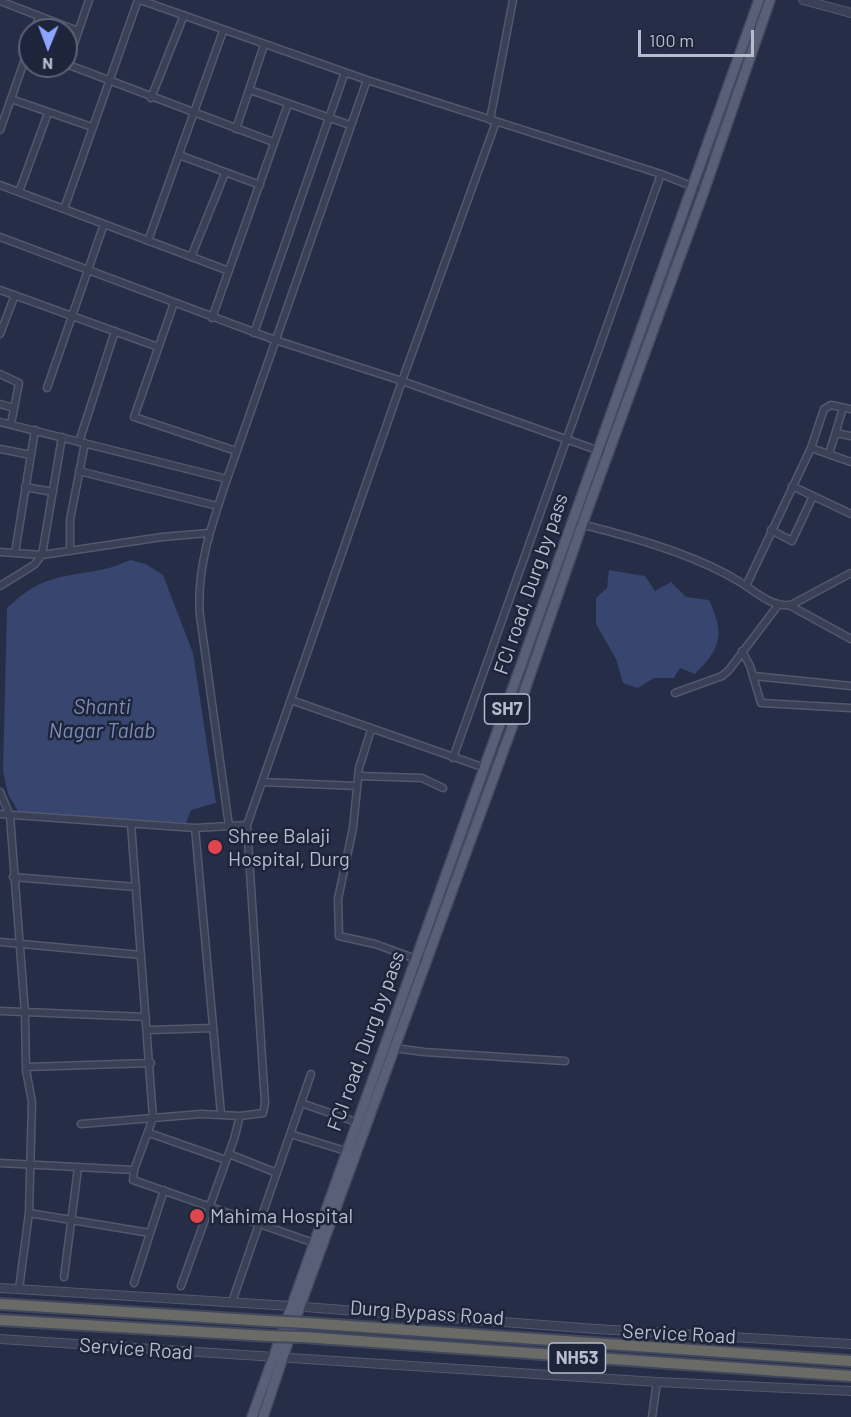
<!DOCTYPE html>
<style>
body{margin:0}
#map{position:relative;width:851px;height:1417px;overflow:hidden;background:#252d47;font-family:Barlow,sans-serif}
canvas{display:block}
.north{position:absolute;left:18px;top:18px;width:60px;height:60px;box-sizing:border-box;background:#1e253b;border:2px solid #5c6176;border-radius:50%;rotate:181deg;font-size:16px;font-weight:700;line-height:24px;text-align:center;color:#b8bccf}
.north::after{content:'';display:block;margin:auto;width:21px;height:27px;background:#8ca5ff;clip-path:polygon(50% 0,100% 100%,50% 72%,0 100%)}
.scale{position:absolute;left:638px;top:30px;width:116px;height:27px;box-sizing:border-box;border:3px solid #b8bccf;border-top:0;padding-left:8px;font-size:18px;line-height:21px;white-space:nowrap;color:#b8bccf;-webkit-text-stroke:4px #1e253b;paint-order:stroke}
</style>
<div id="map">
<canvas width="851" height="1417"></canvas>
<div class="north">N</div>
<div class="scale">100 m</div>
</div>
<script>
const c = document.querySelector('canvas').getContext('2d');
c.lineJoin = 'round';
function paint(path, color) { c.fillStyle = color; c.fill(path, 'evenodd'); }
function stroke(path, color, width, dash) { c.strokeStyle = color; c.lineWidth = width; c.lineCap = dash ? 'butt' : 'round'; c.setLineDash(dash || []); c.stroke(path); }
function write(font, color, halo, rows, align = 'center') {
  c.font = font + ' Barlow,sans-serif'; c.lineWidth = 5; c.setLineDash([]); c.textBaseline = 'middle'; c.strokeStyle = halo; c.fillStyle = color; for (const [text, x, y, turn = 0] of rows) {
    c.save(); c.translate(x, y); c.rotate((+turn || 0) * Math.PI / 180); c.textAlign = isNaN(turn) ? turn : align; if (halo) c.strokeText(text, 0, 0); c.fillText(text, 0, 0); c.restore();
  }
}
paint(new Path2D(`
 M131,560L146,564L163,575L193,653L216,803L191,810L186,823L19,813L8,794L3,771L7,608C43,573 64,578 109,568C117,566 124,562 131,560Z
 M609,570L645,576L655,591L671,582L686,597L709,600C725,634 721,648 695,674L680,668L674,678H654L638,688L623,683L616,659L596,624V598L607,588Z`), '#37456f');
const minor = new Path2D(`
 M140,0L367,80L661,174L704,191
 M0,1L78,31
 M35,30L39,16
 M66,64L273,142
 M67,64L89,0
 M250,90L350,125
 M151,98L184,15
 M11,99L92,127
 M490,120L513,0
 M236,129L264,45
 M0,130L30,45
 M179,155L260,185
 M0,185L229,271
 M19,192L48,113
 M64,209L138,0
 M0,237L275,340L402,381L608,454
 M148,241L223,31
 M191,257L225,173
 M0,290L158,347
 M174,303L134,417L236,451
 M212,318L288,104
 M254,333L345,72
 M0,334L15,295
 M0,374L19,383L11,424
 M47,388L104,224
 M0,404L14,408
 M0,422L227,479
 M836,433L851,436
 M79,442L115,331
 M811,448L851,462
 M0,449L31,455
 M829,454L843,408
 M79,471L217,506
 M792,486L851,514
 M25,487L53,492
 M580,524C630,536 695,554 740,582C755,591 774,610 793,604L851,573
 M771,530L792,541L813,496
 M70,551V520L85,443
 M0,552L42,555L162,537L209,533
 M15,553L35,430
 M0,586L34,565L42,555L62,437
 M746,586L811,448L824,409L831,405L851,409
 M789,605L851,639
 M742,651L750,666L761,703L851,708
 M754,676L851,686
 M675,693L722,676L729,670L779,604
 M291,700L485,768
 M371,730L359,768L353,828L338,899L339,936L375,944L419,960
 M453,758L661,174
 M358,776L422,778L443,788
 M262,782L357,786
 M0,792L10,816L25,1013L26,1070L32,1102L29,1213L19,1289
 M0,814L195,828L247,825
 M131,824L153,1118L134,1170L133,1180L317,1244
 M229,826L200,616C196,568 212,524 227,479L367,80
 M195,828L221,1114
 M13,877L136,887
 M0,942L141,955
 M0,1011L146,1017
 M148,1030L213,1028
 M394,1048L424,1052L565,1061
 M26,1067L151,1063
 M301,1103L356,1122
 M81,1124L201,1114L240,1116L263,1113L265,1103L247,825L402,381L496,122
 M149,1133L226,1160
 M290,1134L346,1151
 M229,1154L277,1173
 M0,1163L134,1170
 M29,1213L150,1233
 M64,1277L78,1168
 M134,1283L164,1190
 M181,1286L234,1139L240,1116
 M232,1302L311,1074
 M652,1417L657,1382`);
const tertiary = new Path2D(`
 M803,0L851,13
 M0,1288L291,1306L596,1329L851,1344
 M0,1339L657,1382L851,1391`);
const primary = new Path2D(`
 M252,1417L759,0
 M263,1417L300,1306L511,730L582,525L704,191L770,0`);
const trunk = new Path2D(`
 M0,1304L268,1321
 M0,1320L269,1336
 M307,1323L851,1361
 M303,1337L851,1376`);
stroke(minor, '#52586d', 9);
stroke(tertiary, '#52586d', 10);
stroke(primary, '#43495f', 12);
stroke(trunk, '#41485d', 14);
stroke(minor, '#3a4056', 6);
stroke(tertiary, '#3a4056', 8);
stroke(primary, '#585f76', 9);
stroke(trunk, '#6a6a66', 10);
const trunkBridge = new Path2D(`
 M268,1321L307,1323
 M269,1336L303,1337`);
stroke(trunkBridge, '#41485d', 14, []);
stroke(trunkBridge, '#6a6a66', 10);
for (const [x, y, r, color] of [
 [215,847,8,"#e0444e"],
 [197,1216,8,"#e0444e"]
]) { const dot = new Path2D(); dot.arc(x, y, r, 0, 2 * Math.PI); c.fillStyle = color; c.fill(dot); stroke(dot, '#1e253b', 2); }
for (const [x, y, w] of [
 [507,709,45],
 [577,1358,57]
]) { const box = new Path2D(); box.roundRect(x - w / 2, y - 15, w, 30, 4.5); c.fillStyle = '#1e253b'; c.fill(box); stroke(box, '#b8bccf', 1.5); }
write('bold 18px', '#b8bccf', null, [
 ["SH7",507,709],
 ["NH53",577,1358]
]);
write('20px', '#b8bccf', '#1e253b', [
 ["FCI road, Durg by pass",531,584,-71],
 ["FCI road, Durg by pass",366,1041,-70],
 ["Durg Bypass Road",427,1313,4],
 ["Service Road",679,1334,3],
 ["Service Road",136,1349,4]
]);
write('20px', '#b8bccf', '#1e253b', [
 ["Shree Balaji",228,836],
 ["Hospital, Durg",228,859],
 ["Mahima Hospital",210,1216]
], 'left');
write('italic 21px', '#7c8cb9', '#1e253b', [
 ["Shanti",102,707],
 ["Nagar Talab",102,731]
]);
</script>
